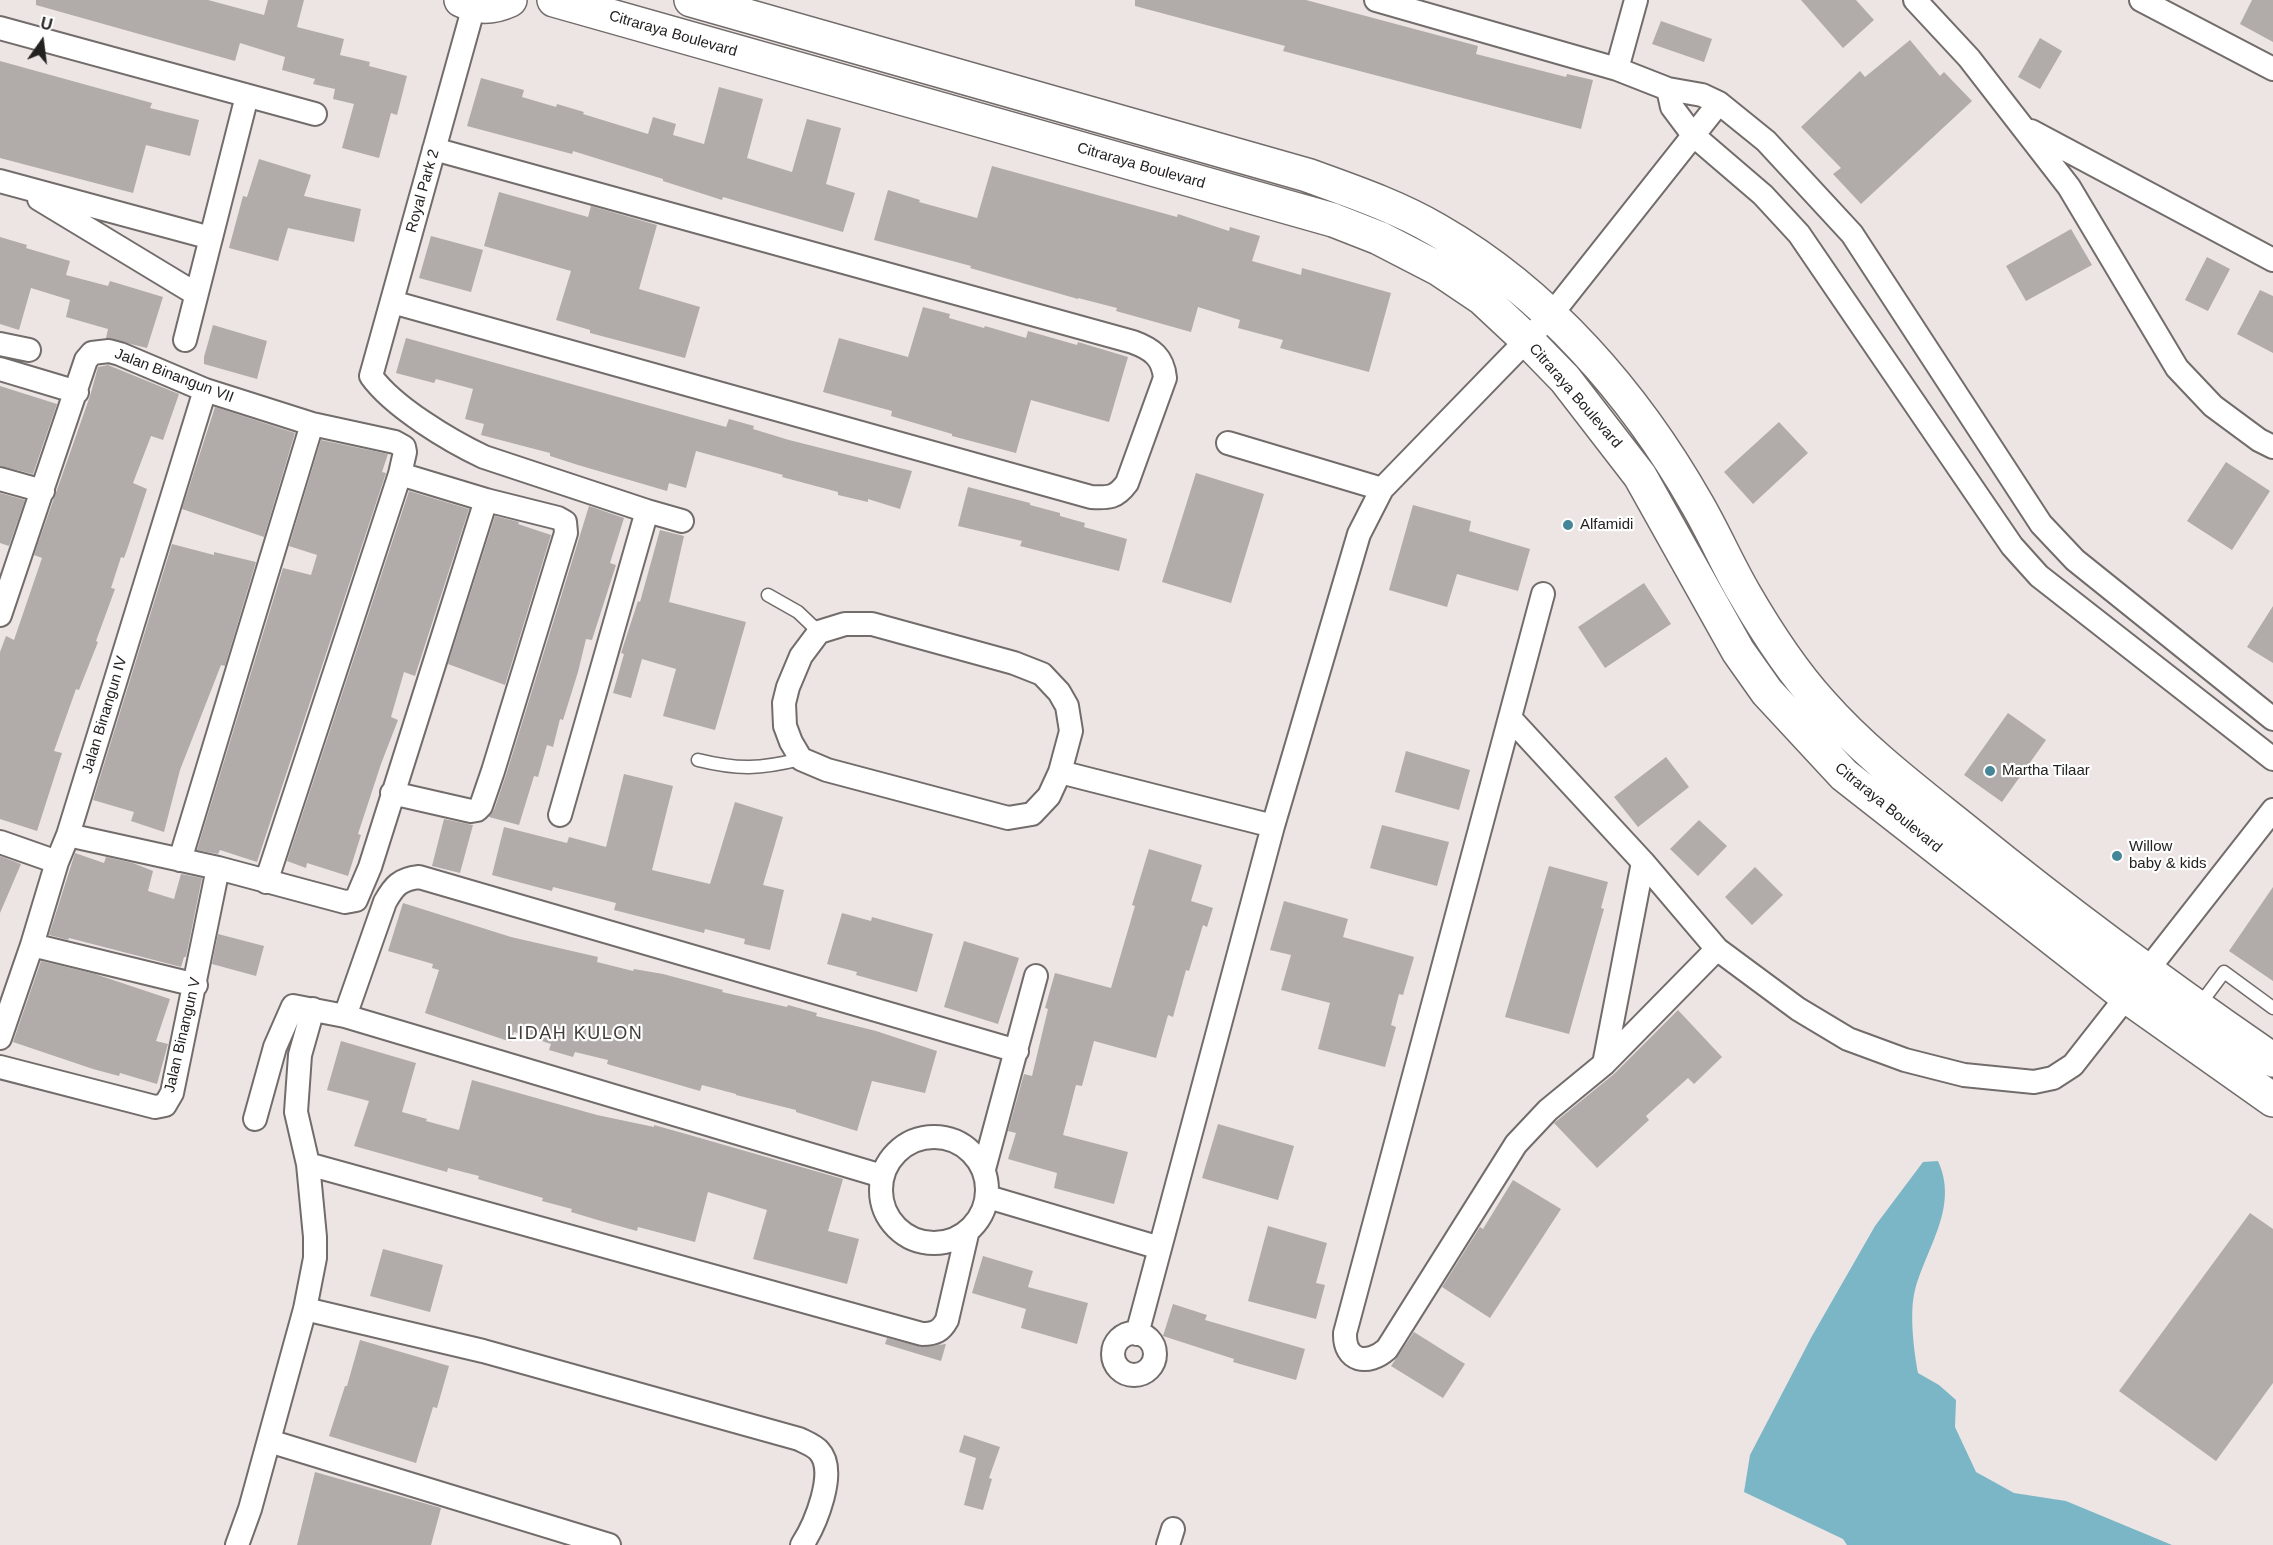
<!DOCTYPE html>
<style>
body{margin:0}
#map{position:relative;width:2273px;height:1545px;overflow:hidden;background:#ece5e4;font-family:Helvetica,sans-serif}
canvas{display:block}
.north{position:absolute;left:12px;top:12px;width:60px;height:60px;-webkit-text-stroke:4px #fff;paint-order:stroke;rotate:14deg;font-size:16px;font-weight:700;line-height:24px;text-align:center;color:#242221}
.north::after{content:'';display:block;margin:auto;width:21px;height:27px;background:#242221;clip-path:polygon(50% 0,100% 100%,50% 72%,0 100%)}
</style>
<div id="map">
<canvas width="2273" height="1545"></canvas>
<div class="north">U</div>
</div>
<script>
const c = document.querySelector('canvas').getContext('2d');
c.lineJoin = 'round';
function paint(path, color) { c.fillStyle = color; c.fill(path, 'evenodd'); }
function stroke(path, color, width, dash) { c.strokeStyle = color; c.lineWidth = width; c.lineCap = dash ? 'butt' : 'round'; c.setLineDash(dash || []); c.stroke(path); }
function write(font, color, halo, rows, align = 'center') {
  c.font = font + ' Helvetica,sans-serif'; c.lineWidth = 4.5; c.setLineDash([]); c.textBaseline = 'middle'; c.strokeStyle = halo; c.fillStyle = color; for (const [text, x, y, turn = 0] of rows) {
    c.save(); c.translate(x, y); c.rotate((+turn || 0) * Math.PI / 180); c.textAlign = isNaN(turn) ? turn : align; if (halo) c.strokeText(text, 0, 0); c.fillText(text, 0, 0); c.restore();
  }
}
paint(new Path2D(`
 M1938,1161C1959,1207 1927,1246 1915,1290C1909,1313 1914,1351 1918,1373L1939,1385L1956,1400L1955,1427L1976,1472L2014,1493L2066,1501L2172,1545H1847L1843,1539L1744,1492L1750,1455L1812,1336L1875,1226L1923,1162Z`), '#7bb6c7');
paint(new Path2D(`
 M36,0H208L264,15L268,0H304L297,27L344,39L340,55L370,62L369,66L407,76L397,115L391,113L379,158L342,148L354,104L333,99L335,89L313,84L315,79L282,70L285,57L240,43L235,61L36,5Z
 M1135,0H1306L1478,46L1476,54L1566,77L1567,74L1593,80L1581,129L1283,51L1285,46L1135,6Z
 M1801,0H1856L1874,20L1843,48Z
 M2252,0H2273V42L2240,24Z
 M1661,21L1712,39L1704,62L1652,44Z
 M2040,38L2062,51L2040,89L2018,77Z
 M1910,40L1940,76L1944,72L1972,101L1861,204L1833,174L1841,168L1801,127L1860,71L1865,77Z
 M0,61L152,103L150,108L199,120L190,156L146,145L133,193L0,158Z
 M481,78L524,90L522,97L556,107L557,104L584,112L583,114L648,134L653,117L676,124L673,135L704,144L719,87L763,99L747,158L792,172L807,119L841,128L826,184L855,193L843,232L723,197L722,200L663,181V179L573,151L572,154L467,126Z
 M259,159L311,175L304,196L361,209L354,242L288,228L278,261L229,248L243,196L247,197Z
 M992,166L1177,217L1178,214L1229,231L1230,227L1260,236L1252,261L1301,275L1302,268L1391,293L1369,372L1280,348L1283,340L1238,328L1240,320L1198,307L1191,332L1116,311L1117,308L1078,298V299L970,268L971,266L874,240L888,190L920,200L919,202L977,218Z
 M499,192L588,217L591,206L657,225L639,289L700,307L685,358L590,333V330L556,320L571,271L484,246Z
 M2071,229L2092,265L2026,301L2006,266Z
 M431,236L483,250L471,292L419,278Z
 M0,237L27,245L26,248L70,261L66,275L108,286L110,281L163,297L147,348L106,338L108,329L66,317L70,300L31,288L19,330L0,324Z
 M2207,257L2230,269L2208,311L2185,300Z
 M2260,290L2273,296V353L2237,334Z
 M923,307L950,314L949,318L984,328L985,326L1026,338L1028,331L1077,345L1078,342L1128,357L1109,422L1031,400L1016,453L952,436V434L891,416L892,411L823,392L839,338L908,357Z
 M213,325L267,341L257,379L204,364V357Z
 M406,338L726,427L729,419L754,426L753,429L789,440L912,471L900,509L868,499V502L838,495V492L782,477L783,475L696,451L686,488L669,483L667,491L578,465L550,456V453L481,435L484,424L465,419L473,389L436,379L434,383L396,373Z
 M108,365L179,394L163,440L151,436L133,483L147,489L128,547L124,558L121,557L111,588L115,589L96,641L98,642L79,690L76,689L54,751L62,753L37,831L0,819V652L6,636L14,640L42,558L34,555L90,396L98,367Z
 M0,386L57,404L33,474L0,466Z
 M215,407L295,433L264,537L182,509Z
 M1779,422L1808,453L1753,504L1724,472Z
 M321,440L388,454L382,472L386,473L257,862L220,850L218,854L197,850L283,568L311,575L317,555L289,546Z
 M2226,462L2270,491L2232,550L2187,521Z
 M1196,473L1264,494L1231,603L1162,582Z
 M968,487L1030,503V505L1060,513V516L1085,523L1084,527L1127,539L1119,571L1020,546L1022,541L958,526Z
 M409,491L469,509L415,676L404,672L391,717L398,720L381,764L358,834L361,835L348,876L307,863L306,868L287,861Z
 M0,493L25,500L9,546L0,543Z
 M1413,505L1471,521L1469,531L1530,549L1518,591L1457,574L1447,607L1389,590Z
 M589,506L624,518L610,563L616,565L592,640L586,639L578,672L563,720L560,719L553,747L547,745L538,777L534,776L519,825L489,817L494,810L506,775Z
 M495,516L519,522L518,524L551,535L505,685L448,664Z
 M660,530L684,536L669,602L746,622L715,730L663,716L676,669L642,659L631,698L613,693L624,654L621,653L638,601L640,602Z
 M172,544L214,555V552L256,562L225,666L221,665L180,770L164,832L131,821L134,812L93,800Z
 M1644,583L1671,624L1605,668L1578,627Z
 M2273,606V663L2247,647Z
 M2008,713L2046,740L2002,802L1964,775Z
 M1406,751L1470,770L1459,810L1395,792Z
 M1666,757L1689,787L1638,827L1614,797Z
 M624,774L673,786L652,870L710,884L735,802L783,817L763,885L784,890L770,950L744,944L745,939L705,929L704,933L614,910L616,903L553,887L552,891L492,875L504,827L567,843L569,837L606,847Z
 M444,819L473,825L460,873L432,866Z
 M1699,820L1727,846L1698,876L1670,849Z
 M1382,825L1449,842L1437,886L1370,868Z
 M1149,849L1202,865L1191,901L1213,908L1207,927L1203,925L1189,971L1186,970L1173,1017L1168,1015L1156,1058L1094,1041L1082,1086L1076,1085L1063,1135L1128,1152L1114,1204L1054,1188L1057,1173L1008,1159L1016,1133L1008,1131L1024,1074L1032,1076L1048,1009L1045,1008L1055,973L1111,988L1135,906L1132,905Z
 M75,853L104,863L106,857L133,863L153,871L148,891L174,899L181,874L202,878L186,957H184L181,967L69,938L68,940L49,935Z
 M0,856L21,864L0,913Z
 M1549,866L1608,882L1601,908L1604,909L1569,1034L1505,1017Z
 M1755,867L1783,895L1752,925L1725,897Z
 M2273,887V981L2229,951Z
 M1284,901L1348,919L1343,937L1414,957L1403,995L1399,994L1391,1025L1396,1027L1385,1067L1318,1049L1330,1003L1281,990L1291,955L1270,950Z
 M403,903L511,937L598,957L597,962L633,971L634,969L663,974L723,990L722,992L787,1007L788,1005L817,1013L816,1016L876,1031L937,1051L925,1093L872,1081L857,1131L796,1112V1110L736,1095V1094L702,1085L700,1091L607,1064L608,1060L575,1052L573,1057L549,1050L551,1044L514,1032L511,1042L425,1013L439,970L432,968L433,964L388,951Z
 M842,913L871,921L872,917L933,934L917,992L856,975L857,972L827,964Z
 M218,934L264,946L256,976L212,964Z
 M964,941L1019,958L998,1024L944,1007Z
 M41,961L95,974L170,999L156,1041L168,1044L157,1084L120,1073L119,1076L93,1069L13,1042Z
 M1678,1010L1722,1057L1694,1084L1688,1078L1646,1116L1649,1120L1597,1168L1554,1123L1614,1074Z
 M341,1041L416,1063L402,1112L427,1119L426,1121L459,1130L472,1080L597,1115L654,1127V1125L686,1134L843,1179L828,1231L859,1239L847,1284L753,1259L767,1210L708,1192L695,1242L638,1227L637,1231L601,1221L571,1212L572,1209L542,1201L543,1198L478,1179L479,1176L448,1168L447,1172L354,1146L369,1101L327,1090Z
 M1218,1124L1294,1146L1278,1200L1202,1178Z
 M1513,1180L1561,1209L1490,1318L1442,1287L1480,1227L1483,1229Z
 M2250,1213L2273,1229V1383L2216,1461L2119,1391Z
 M1268,1226L1327,1243L1316,1283L1325,1285L1316,1319L1248,1301Z
 M383,1249L443,1265L430,1312L370,1296Z
 M983,1256L1033,1271L1028,1287L1088,1303L1077,1344L1021,1328L1026,1309L972,1293Z
 M1173,1304L1207,1315L1205,1320L1305,1349L1296,1380L1233,1362L1234,1359L1163,1336Z
 M1414,1332L1465,1364L1443,1398L1391,1366Z
 M887,1338L922,1347L946,1344L941,1361L885,1344Z
 M360,1340L449,1366L437,1408L433,1407L416,1463L329,1436L345,1386H347Z
 M964,1435L1000,1447L989,1478L992,1479L983,1510L964,1505L976,1458L959,1452Z
 M315,1472L441,1508L431,1545H297Z`), '#b1abaa');
const lane = new Path2D(`
 M768,595L798,612L819,632
 M698,760C739,770 760,769 801,759
 M2198,1007L2224,972L2273,1008`);
const street = new Path2D(`
 M1376,0L1617,69L1668,89L1702,95L1719,103L1766,141L1852,234L2041,524L2075,560L2273,719
 M1915,0L1969,58L2069,187L2177,368L2213,406L2259,440L2273,447
 M2141,0L2273,69
 M474,6L371,376C393,407 450,441 484,457L647,511L682,521
 M0,28L315,114
 M1617,69L1636,0
 M1668,89L1672,107L1693,135L1763,195L1799,234L2012,546L2039,576L2273,759
 M2031,131L2273,260
 M0,181L211,238
 M39,199L196,294
 M392,302L1091,497C1109,498 1116,498 1127,483L1165,378C1163,357 1152,349 1133,342L434,149
 M185,340L247,96
 M0,344L29,350
 M0,369L77,392
 M1228,443L1382,489
 M0,479L43,491
 M1543,594L1345,1333C1344,1362 1368,1366 1387,1349L1516,1144L1548,1110L1604,1064L1717,949
 M0,615L86,360L92,353L109,351L120,354L205,390L312,424L395,442L404,447L405,452L400,474L266,882
 M845,624H872L1014,663L1042,674L1059,692L1067,706L1071,731L1060,772L1049,796L1032,814L1008,818L827,770L801,759L791,742L785,726L784,703L788,687L801,656L819,632Z
 M1510,718L1643,862L1717,949L1798,1009L1848,1039L1905,1060L1964,1075L2034,1082L2053,1078L2073,1065L2273,810
 M1060,772L1273,826
 M392,793L471,811L477,810L481,806L493,771L566,533L565,522L558,518L486,500L400,474
 M560,815L647,511
 M68,835L218,868L345,902L356,900L370,867L486,500
 M0,842L57,862
 M180,860L312,424
 M32,945L196,985
 M345,1016L385,902C394,886 400,879 419,877L1017,1051
 M0,1038L32,945L57,862L68,835L205,390
 M1604,1064L1643,862
 M0,1067L155,1107L165,1105L172,1093L218,868
 M255,1119L275,1047L293,1006L345,1016L882,1176
 M881 1190a53 53 0 1 1 106 0a53 53 0 1 1-106 0Z
 M308,1164L922,1334C935,1334 941,1331 947,1320L967,1234
 M984,1169L1036,976
 M988,1197L1160,1248
 M305,1309L483,1351L799,1439C805,1442 815,1446 819,1451C838,1471 815,1525 802,1545
 M1113 1354a21 21 0 1 1 42 0a21 21 0 1 1-42 0Z
 M1137,1334L1273,826L1359,534L1382,489L1551,315L1719,103
 M269,1441L609,1545
 M237,1545L250,1509L305,1309L315,1258V1237L308,1164L296,1112L300,1055L313,1009
 M1168,1545L1173,1529`);
const secondary = new Path2D(`
 M461,0C478,9 493,8 510,0
 M554,0L1333,220L1379,238L1439,269L1482,298L1527,340L1565,379L1640,476L1738,651L1767,692L1844,775L2126,996L2273,1100
 M691,0L1307,175C1351,191 1396,206 1437,230C1547,293 1635,395 1697,504C1714,533 1727,564 1744,593C1766,631 1791,670 1821,703C1865,753 1920,794 1972,836C2069,915 2170,989 2273,1060`);
stroke(lane, '#726c6b', 15);
stroke(street, '#726c6b', 26);
stroke(secondary, '#726c6b', 36);
stroke(lane, '#fff', 12);
stroke(street, '#fff', 22);
stroke(secondary, '#fff', 33);
for (const [x, y, r, color] of [
 [1568,525,6,"#448597"],
 [1990,771,6,"#448597"],
 [2117,856,6,"#448597"]
]) { const dot = new Path2D(); dot.arc(x, y, r, 0, 2 * Math.PI); c.fillStyle = color; c.fill(dot); stroke(dot, '#fff', 2); }
write('15px', '#242221', '#fff', [
 ["Citraraya Boulevard",673,34,16],
 ["Citraraya Boulevard",1141,166,16],
 ["Royal Park 2",423,191,-74],
 ["Jalan Binangun VII",174,376,21],
 ["Citraraya Boulevard",1575,396,49],
 ["Jalan Binangun IV",105,715,-73],
 ["Citraraya Boulevard",1888,808,39],
 ["Jalan Binangun V",183,1035,-77]
]);
write('15px', '#242221', '#fff', [
 ["Alfamidi",1580,525],
 ["Martha Tilaar",2002,771],
 ["Willow",2129,847],
 ["baby & kids",2129,864]
], 'left');
c.letterSpacing = '1.5px';
write('18px', '#413c3b', '#fff', [
 ["LIDAH KULON",575,1034]
]);
c.letterSpacing = '0px';
</script>
